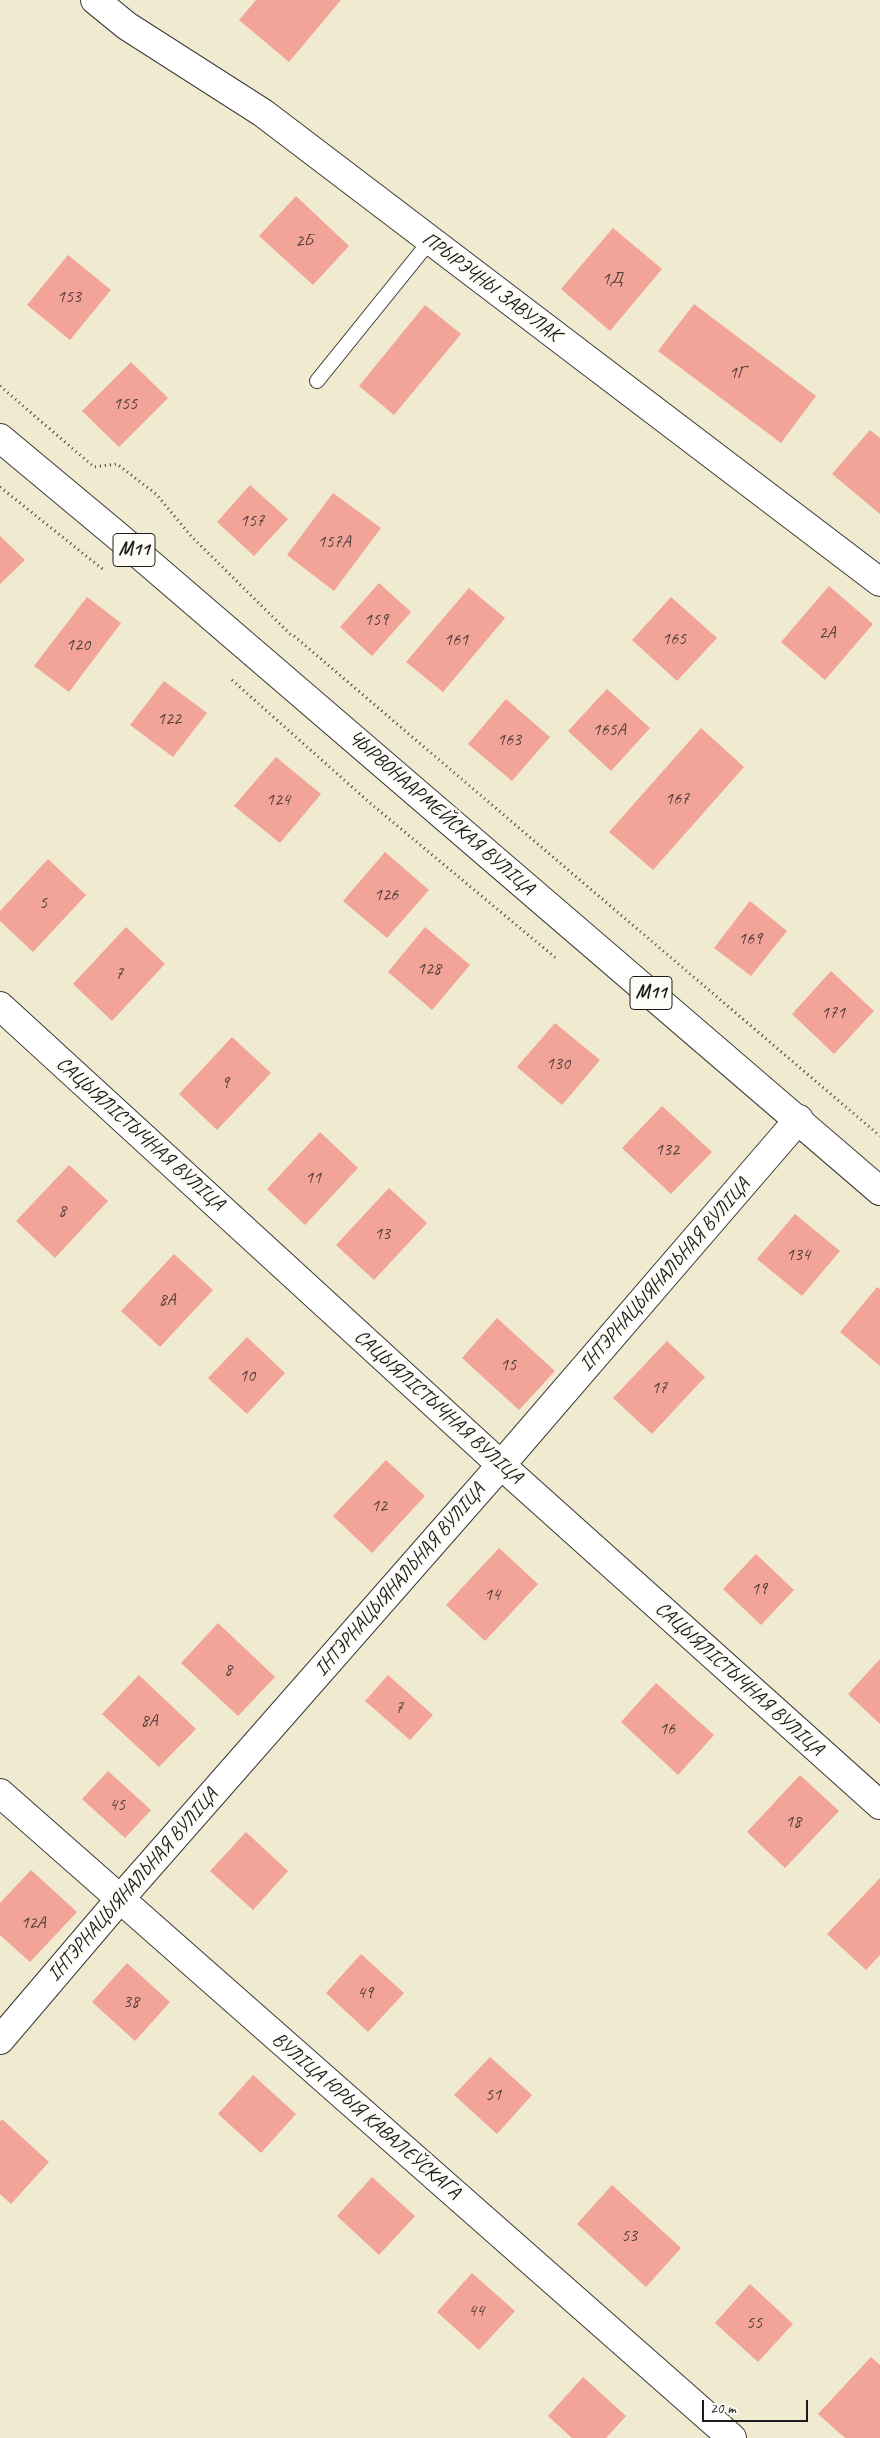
<!DOCTYPE html>
<meta charset="utf-8">
<style>
body{margin:0}
#map{position:relative;width:880px;height:2438px;overflow:hidden;background:#f0ead0;font-family:Caveat,sans-serif}
canvas{display:block}
.scale{position:absolute;left:702px;top:2400px;width:106px;height:22px;box-sizing:border-box;border:2px solid #1c1c1c;border-top:0;padding-left:6px;font-size:15px;line-height:18px;white-space:nowrap;color:#1c1c1c;-webkit-text-stroke:4px #fdfcf7;paint-order:stroke}
</style>
<div id="map">
<canvas width="880" height="2438"></canvas>
<div class="scale">20 m</div>
</div>
<script>
const c = document.querySelector('canvas').getContext('2d');
c.lineJoin = 'round';
function paint(path, color) { c.fillStyle = color; c.fill(path, 'evenodd'); }
function stroke(path, color, width, dash) { c.strokeStyle = color; c.lineWidth = width; c.lineCap = dash ? 'butt' : 'round'; c.setLineDash(dash || []); c.stroke(path); }
function write(font, color, halo, rows, align = 'center') {
  c.font = font + ' Caveat,sans-serif'; c.lineWidth = 4.5; c.setLineDash([]); c.textBaseline = 'middle'; c.strokeStyle = halo; c.fillStyle = color; for (const [text, x, y, turn = 0] of rows) {
    c.save(); c.translate(x, y); c.rotate((+turn || 0) * Math.PI / 180); c.textAlign = isNaN(turn) ? turn : align; if (halo) c.strokeText(text, 0, 0); c.fillText(text, 0, 0); c.restore();
  }
}
paint(new Path2D(`
 M256,0H341L289,62L239,20Z
 M296,196L349,246L313,285L259,236Z
 M613,228L662,269L610,331L561,289Z
 M68,255L111,290L70,340L27,305Z
 M694,304L816,396L781,443L658,351Z
 M425,305L461,334L394,415L359,386Z
 M131,362L168,398L119,447L82,411Z
 M870,430L880,438V514L832,474Z
 M250,485L288,519L254,556L217,522Z
 M333,493L381,528L334,591L287,555Z
 M0,536L25,560L0,584Z
 M379,583L411,612L372,656L340,627Z
 M829,586L873,624L825,680L781,642Z
 M469,588L505,618L443,692L406,662Z
 M87,597L121,623L69,692L34,666Z
 M671,597L717,638L677,681L632,640Z
 M164,681L207,713L173,757L130,725Z
 M607,689L650,728L611,771L568,731Z
 M506,699L550,737L512,781L468,744Z
 M701,728L744,767L653,870L609,832Z
 M276,757L321,794L280,843L234,806Z
 M385,852L429,890L387,938L343,901Z
 M48,859L86,895L33,952L0,921V911Z
 M750,901L787,931L751,976L714,948Z
 M126,927L165,964L112,1021L73,984Z
 M425,927L470,965L432,1010L388,972Z
 M831,971L874,1011L834,1054L792,1014Z
 M555,1023L600,1060L562,1105L517,1067Z
 M232,1037L271,1073L217,1130L179,1094Z
 M662,1106L712,1152L671,1194L622,1148Z
 M320,1132L358,1168L305,1225L267,1189Z
 M69,1165L108,1201L55,1258L16,1221Z
 M389,1188L427,1223L374,1280L336,1245Z
 M795,1214L840,1251L802,1296L757,1259Z
 M174,1254L213,1290L160,1347L121,1311Z
 M877,1287L880,1289V1366L840,1332Z
 M497,1318L555,1371L519,1410L462,1358Z
 M247,1337L285,1373L247,1414L208,1378Z
 M667,1341L705,1377L652,1434L613,1398Z
 M386,1460L425,1496L372,1553L333,1516Z
 M499,1548L538,1584L485,1641L446,1605Z
 M756,1554L794,1590L761,1625L723,1589Z
 M218,1623L275,1677L238,1716L181,1663Z
 M880,1659V1724L848,1694Z
 M139,1675L196,1729L159,1767L102,1714Z
 M388,1675L433,1715L410,1740L365,1701Z
 M656,1683L714,1735L678,1775L621,1722Z
 M108,1771L151,1810L125,1838L82,1799Z
 M800,1775L839,1811L785,1868L747,1832Z
 M246,1832L288,1871L253,1910L210,1871Z
 M31,1870L77,1912L30,1962L0,1935V1903Z
 M880,1878V1955L866,1970L827,1934Z
 M361,1954L404,1993L368,2032L326,1993Z
 M127,1963L170,2002L135,2041L92,2002Z
 M490,2057L532,2095L497,2134L454,2095Z
 M253,2075L296,2114L261,2153L218,2114Z
 M2,2119L49,2162L11,2204L0,2194V2122Z
 M372,2177L415,2216L379,2255L337,2216Z
 M612,2185L681,2248L646,2287L577,2224Z
 M472,2273L515,2311L479,2350L437,2312Z
 M750,2284L793,2324L758,2362L715,2323Z
 M871,2357L880,2365V2438H845L818,2414Z
 M583,2377L626,2416L606,2438H572L548,2416Z`), '#f2a498');
const service = new Path2D(`
 M317,381L430,241`);
const minor = new Path2D(`
 M95,0L127,26L263,113L880,582
 M0,1006L501,1465L880,1805
 M0,1793L732,2438
 M0,2040L120,1899L501,1465L799,1119`);
const trunk = new Path2D(`
 M0,438L120,538L880,1191`);
stroke(service, '#3c3b37', 16);
stroke(minor, '#3c3b37', 30);
stroke(trunk, '#3c3b37', 30);
stroke(new Path2D(`
 M0,386L94,467L117,464L156,494L191,536L293,637
 M0,487L105,571
 M294,636L880,1136
 M232,680L370,803L557,959`), '#3c3b37', 3, [1, 4]);
stroke(service, '#fff', 14);
stroke(minor, '#fff', 28);
stroke(trunk, '#fff', 28);
write('18px', '#523e3b', null, [
 ["2Б",304,241],
 ["1Д",612,279],
 ["153",69,297],
 ["1Г",737,373],
 ["155",125,404],
 ["157",252,521],
 ["157А",334,542],
 ["159",376,620],
 ["2А",827,633],
 ["165",674,639],
 ["161",456,640],
 ["120",78,645],
 ["122",169,719],
 ["165А",609,730],
 ["163",509,740],
 ["167",677,799],
 ["124",278,800],
 ["126",386,895],
 ["5",43,903],
 ["169",750,939],
 ["128",429,969],
 ["7",119,974],
 ["171",833,1013],
 ["130",558,1064],
 ["9",225,1083],
 ["132",667,1150],
 ["11",313,1178],
 ["8",62,1211],
 ["13",382,1234],
 ["134",798,1255],
 ["8А",167,1300],
 ["15",508,1365],
 ["10",247,1376],
 ["17",659,1388],
 ["12",379,1506],
 ["19",759,1589],
 ["14",492,1595],
 ["8",228,1670],
 ["7",399,1708],
 ["8А",149,1721],
 ["16",667,1729],
 ["45",117,1805],
 ["18",793,1822],
 ["12А",33,1923],
 ["49",365,1993],
 ["38",131,2002],
 ["51",493,2095],
 ["53",629,2236],
 ["44",476,2311],
 ["55",754,2323]
]);
for (const [x, y, w] of [
 [134,550,42],
 [651,993,42]
]) { const box = new Path2D(); box.roundRect(x - w / 2, y - 16.5, w, 33, 4); c.fillStyle = '#fdfcf7'; c.fill(box); stroke(box, '#1c1c1c', 1); }
write('bold 19px', '#1c1c1c', null, [
 ["М11",134,550],
 ["М11",651,993]
]);
write('20px', '#1c1c1c', '#fdfcf7', [
 ["ПРЫРЭЧНЫ ЗАВУЛАК",491,287,37],
 ["ЧЫРВОНААРМЕЙСКАЯ ВУЛІЦА",441,813,41],
 ["САЦЫЯЛІСТЫЧНАЯ ВУЛІЦА",140,1134,42],
 ["ІНТЭРНАЦЫЯНАЛЬНАЯ ВУЛІЦА",665,1275,-49],
 ["САЦЫЯЛІСТЫЧНАЯ ВУЛІЦА",438,1407,42],
 ["ІНТЭРНАЦЫЯНАЛЬНАЯ ВУЛІЦА",400,1580,-49],
 ["САЦЫЯЛІСТЫЧНАЯ ВУЛІЦА",739,1679,42],
 ["ІНТЭРНАЦЫЯНАЛЬНАЯ ВУЛІЦА",133,1885,-49],
 ["ВУЛІЦА ЮРЫЯ КАВАЛЕЎСКАГА",366,2116,41]
]);
</script>
